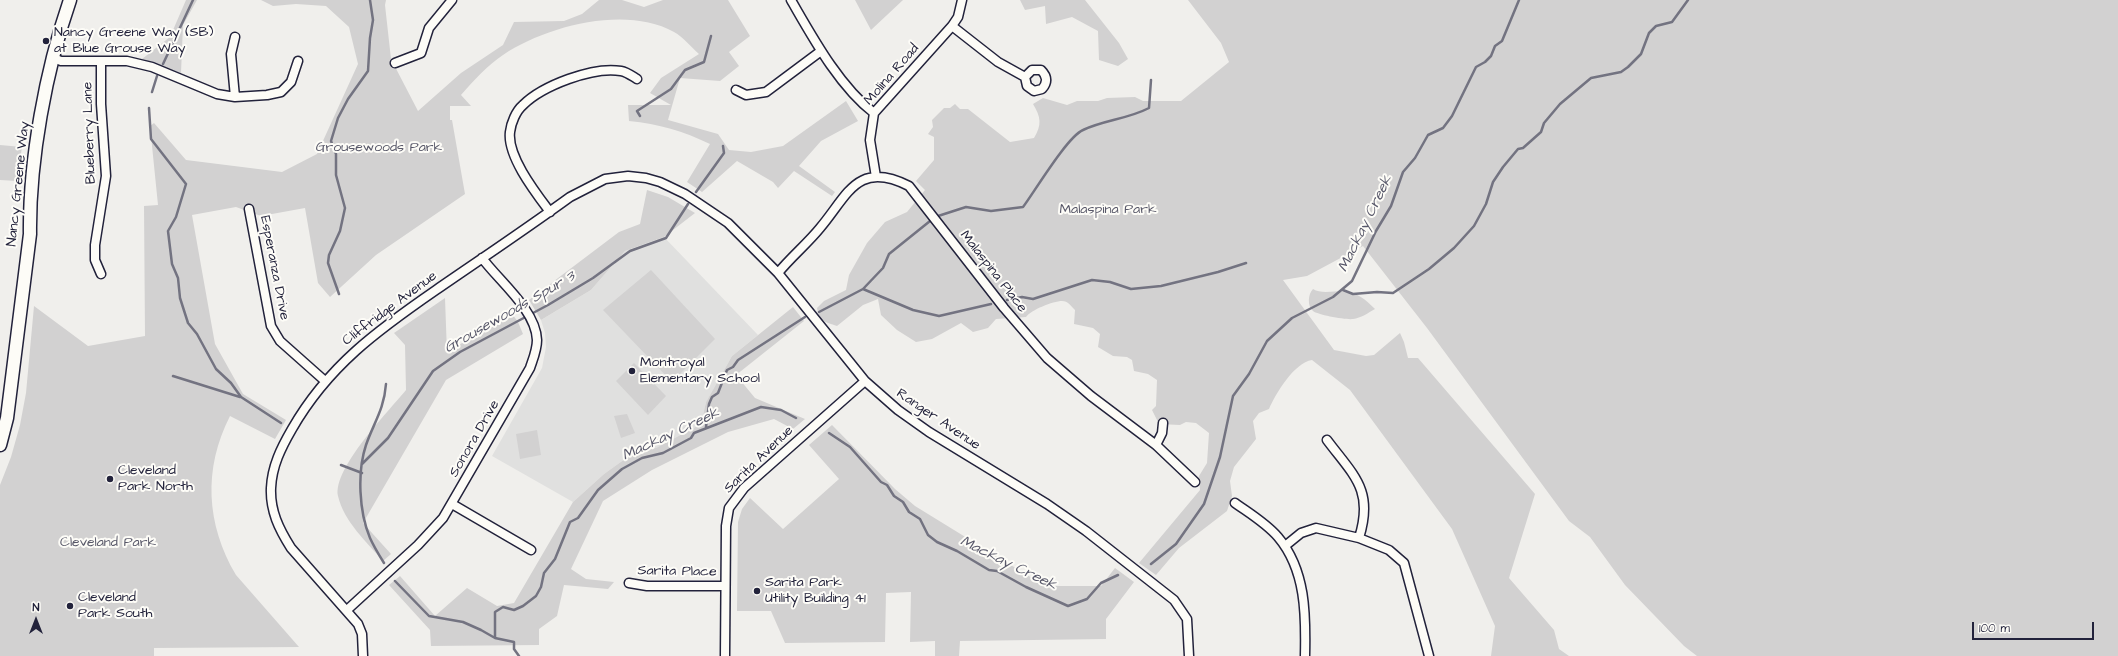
<!DOCTYPE html>
<style>
body{margin:0}
#map{position:relative;width:2118px;height:656px;overflow:hidden;background:#f0efec;font-family:"Architects Daughter",sans-serif}
canvas{display:block}
.north{position:absolute;left:16px;top:600px;width:40px;height:40px;-webkit-text-stroke:3px #fdfcf7;paint-order:stroke;rotate:0deg;font-size:11px;font-weight:700;line-height:16px;text-align:center;color:#22223b}
.north::after{content:'';display:block;margin:auto;width:14px;height:18px;background:#22223b;clip-path:polygon(50% 0,100% 100%,50% 72%,0 100%)}
.scale{position:absolute;left:1972px;top:622px;width:122px;height:18px;box-sizing:border-box;border:2px solid #22223b;border-top:0;padding-left:5px;font-size:12px;line-height:14px;white-space:nowrap;color:#22223b;-webkit-text-stroke:3px #fdfcf7;paint-order:stroke}
</style>
<div id="map">
<canvas width="2118" height="656"></canvas>
<div class="north">N</div>
<div class="scale">100 m</div>
</div>
<script>
const c = document.querySelector('canvas').getContext('2d');
c.lineJoin = 'round';
function paint(path, color) { c.fillStyle = color; c.fill(path, 'evenodd'); }
function stroke(path, color, width, dash) { c.strokeStyle = color; c.lineWidth = width; c.lineCap = dash ? 'butt' : 'round'; c.setLineDash(dash || []); c.stroke(path); }
function write(font, color, halo, rows, align = 'center') {
  c.font = font + ' "Architects Daughter",sans-serif'; c.lineWidth = 4; c.setLineDash([]); c.textBaseline = 'middle'; c.strokeStyle = halo; c.fillStyle = color; for (const [text, x, y, turn = 0] of rows) {
    c.save(); c.translate(x, y); c.rotate((+turn || 0) * Math.PI / 180); c.textAlign = isNaN(turn) ? turn : align; if (halo) c.strokeText(text, 0, 0); c.fillText(text, 0, 0); c.restore();
  }
}
paint(new Path2D(`
 M664,237L758,335L732,356L706,402L701,424L656,448L636,451L604,474L573,502L492,456L542,368L546,347L545,333L541,320L591,290L625,251Z`), '#e0e0df');
paint(new Path2D(`
 M186,0H197L183,25L181,73L142,59L170,37Z
 M261,0H386L385,5L391,59L418,111L461,73L503,45L514,22L564,21L582,14L599,0H622L644,7L663,0H728L750,36L729,52L739,66L720,81L680,78L668,120L718,134L729,150L751,152L783,146L846,101L858,121L821,141L799,166L835,192L832,196L794,171L778,188L773,182L737,161L702,192L687,182L710,144C683,131 659,124 629,121L628,105H671L650,93L661,78L699,54C691,47 683,37 674,32C626,5 546,26 503,55C487,66 474,80 461,95L471,106H450V120H452L465,194L376,255L330,297L318,283L305,208L261,216L236,207L192,215L215,344L243,394L286,420L275,439L230,416C203,469 206,524 236,575L299,647L154,648V656H0V485L11,457L20,425L26,393L34,306L88,346L145,336L144,206L158,205L150,126L154,123L186,160L282,172L317,154L358,64L349,27L326,6L296,4L273,6Z
 M855,0H903L871,30Z
 M1020,0H1085L1119,43L1128,59L1118,66L1099,60L1098,31L1072,17L1046,24L1045,6L1025,10Z
 M1188,0H2118V656H1697L1684,646L1625,585L1590,537L1569,521L1427,328L1363,246L1307,276L1283,280L1334,350L1366,356L1374,355L1400,333L1404,342L1408,358H1418L1535,494L1509,578L1554,630L1559,649L1569,656H1491L1495,626L1452,529L1350,390L1312,360C1294,363 1276,393 1269,409L1259,413L1253,421L1256,439L1234,467L1230,481L1232,496L1227,511L1179,548L1156,575L1139,563L1200,490L1199,476L1207,463L1209,433L1196,423L1186,422L1180,425L1159,424L1152,410L1156,406L1157,380L1148,374L1134,371L1132,360L1127,357L1113,356L1098,347L1100,334L1093,328L1074,324L1075,310C1071,306 1068,301 1062,301C1053,301 1031,310 1026,317L996,319L988,328L973,332L961,323L932,339L916,342L897,330L881,315L878,299L863,305L837,326C825,322 819,321 817,308L824,301L846,290L849,275L867,243L885,222L907,212L925,190L916,181L934,160V137L928,134L933,127L932,120L944,108H950L955,104L960,109H968L1010,142L1034,138C1042,125 1041,117 1033,104L1043,98L1067,105L1077,101H1098L1107,98L1135,97L1143,101H1181L1229,62L1221,43Z
 M0,145L22,147L17,181L0,180Z
 M647,190L668,197L695,213L664,237L625,251L591,290L541,320L529,300L619,232L640,224Z
 M651,270L715,339L672,382L603,310Z
 M1313,289C1321,294 1333,291 1343,291C1357,292 1366,300 1375,309C1368,313 1361,318 1353,319C1346,320 1318,315 1313,311C1307,306 1308,294 1313,289Z
 M445,298L447,353L510,311L518,322L523,334L446,380L363,523L391,554L383,561C367,542 344,522 338,496C333,468 388,412 406,390L405,345L394,333Z
 M793,307L804,321L736,375L755,398L805,419L793,429L774,419L728,432L652,470L603,501L571,569L586,579L614,582L608,589L564,585L557,616L539,629V645L431,646L430,630L389,585L400,576L435,616L467,588L497,606L514,603L573,502L604,474L636,451L656,448L701,424L706,402L732,356Z
 M634,363L666,396L648,415L616,381Z
 M627,414L635,433L621,438L614,416Z
 M832,425L895,489L915,506L1045,586H1101L1115,568L1134,582L1106,619V639L960,641L959,656H935V641L910,642L911,592L886,593L885,642L785,643L771,611H737L738,522L742,509L750,498L783,529L839,479L809,445Z
 M537,430L541,455L520,459L516,434Z`), '#d2d1d1');
stroke(new Path2D(`
 M163,64L193,0
 M152,92L157,76
 M149,108L151,139L186,184L176,217L168,231L172,264L178,278L180,298L188,323L197,334L216,369L231,383L241,397L281,423
 M640,116L637,111L671,89L685,70L704,62L711,36
 M696,192L724,153L723,146
 M863,289L913,310L939,316L991,304
 M1343,290L1353,294L1377,292L1393,293L1429,269L1454,248L1474,226L1486,204L1493,182L1503,167L1518,149L1523,148L1541,132L1544,123L1560,104L1591,78L1621,72L1628,67L1641,54L1649,33L1656,26L1672,22L1688,0
 M339,294L328,263L329,255L340,231L345,208L336,175V154L331,141L338,118L348,99L368,71L370,38L373,20L370,0
 M1007,300L1022,297L1033,299L1092,280L1110,282L1131,289L1161,286L1218,272L1246,263
 M819,312L863,289L883,268L889,254L935,217L966,207L991,211L1023,207C1035,191 1067,137 1083,130C1104,120 1128,119 1149,108L1151,80
 M173,376L240,397
 M706,427L709,404L712,397L718,393L727,370L733,367L738,360L805,317
 M829,433L850,447L881,482L887,485L894,496L903,502L909,512L920,519L928,535L937,542L957,551L989,570L997,571L1026,587L1068,606L1087,599L1101,583L1118,575
 M362,464L388,438L433,371L460,352L548,305L593,278L630,251L666,238L688,204
 M341,465L362,473
 M384,563C379,555 374,547 370,538C359,512 357,472 366,445C374,422 384,410 386,384
 M1151,564L1176,544L1204,504L1220,457L1233,396L1249,374L1267,341L1292,318L1333,297L1352,281L1376,231L1391,206L1403,172L1415,158L1428,135L1443,128L1452,116L1476,67L1485,62L1491,56L1495,46L1502,41L1519,0
 M395,581L429,616L463,622L481,630L495,638
 M519,656L514,649V642L495,638V612L503,607L514,610L523,606L536,596L541,587L544,573L555,559L570,522L578,518L598,490L622,469L642,458L663,453L691,438L694,433L761,407L781,410L796,418`), '#737381', 2.5);
const street = new Path2D(`
 M791,0C813,38 839,86 874,113
 M952,26L998,62L1025,77L1032,70H1041C1047,76 1048,82 1042,89L1034,91L1027,86L1025,77
 M53,58L61,61H127L152,67L217,94L235,97L267,95L281,92L291,82L298,61
 M101,61V104L106,176L95,245V260L101,274
 M395,63L421,53L429,28L452,0
 M736,90L746,95L766,92L821,51
 M235,97L231,54L235,37
 M876,177L870,140L874,113L952,26L958,17L962,0
 M249,209L271,326L280,341L325,381
 M550,212C535,192 507,156 510,132C511,123 516,111 523,105C542,86 593,66 621,71C627,72 632,76 637,79
 M778,273C791,257 807,244 820,228C848,195 857,160 909,186L1004,308L1047,358L1091,396L1156,445L1195,482
 M1327,440C1354,476 1374,490 1359,538
 M1156,445L1162,433L1163,423
 M1235,503C1249,513 1266,523 1278,537C1306,570 1306,615 1305,656
 M452,504L531,550
 M1285,546L1301,533L1316,528L1359,538L1389,550L1404,563L1429,656
 M629,583L647,586H725
 M347,610L418,545L443,518L530,368C533,359 537,350 537,340C536,310 499,281 482,258
 M363,656L362,634L358,624L291,548C279,529 270,511 271,488C272,466 281,448 292,429C328,366 378,330 436,290C481,259 526,229 570,197L605,179L628,176L646,178L660,182L685,194L728,223L778,273L865,381L898,410L929,432L1047,504L1086,531L1174,600L1187,619L1189,656
 M725,656L726,526L729,508L744,488L865,381`);
const secondary = new Path2D(`
 M0,445L7,418L30,234C29,161 46,69 70,0`);
stroke(street, '#22223b', 11);
stroke(secondary, '#22223b', 15);
stroke(street, '#fdfcf7', 8);
stroke(secondary, '#fdfcf7', 12);
for (const [x, y, r, color] of [
 [46,41,4,"#22223b"],
 [632,371,4,"#22223b"],
 [110,479,4,"#22223b"],
 [757,591,4,"#22223b"],
 [70,606,4,"#22223b"]
]) { const dot = new Path2D(); dot.arc(x, y, r, 0, 2 * Math.PI); c.fillStyle = color; c.fill(dot); stroke(dot, '#fdfcf7', 1.5); }
write('14px', '#22223b', '#fdfcf7', [
 ["Nancy Greene Way (SB)",54,33],
 ["at Blue Grouse Way",54,49],
 ["Montroyal",640,363],
 ["Elementary School",640,379],
 ["Cleveland",118,471],
 ["Park North",118,487],
 ["Sarita Park",765,583],
 ["Utility Building 41",765,599],
 ["Cleveland",78,598],
 ["Park South",78,614]
], 'left');
write('14px', '#22223b', '#fdfcf7', [
 ["Molina Road",892,75,-49],
 ["Blueberry Lane",90,133,-92],
 ["Nancy Greene Way",19,184,-84],
 ["Esperanza Drive",274,268,79],
 ["Malaspina Place",993,272,52],
 ["Cliffridge Avenue",390,309,-37],
 ["Ranger Avenue",938,420,34],
 ["Sonora Drive",475,439,-60],
 ["Sarita Avenue",759,460,-44],
 ["Sarita Place",677,572,1]
]);
write('14px', '#575768', '#fdfcf7', [
 ["Grousewoods Park",379,148],
 ["Malaspina Park",1108,210],
 ["Cleveland Park",108,543]
]);
write('italic 15px', '#58586a', '#fdfcf7', [
 ["Mackay Creek",1366,224,-64],
 ["Grousewoods Spur 3",510,313,-30],
 ["Mackay Creek",671,435,-25],
 ["Mackay Creek",1008,564,26]
]);
</script>
